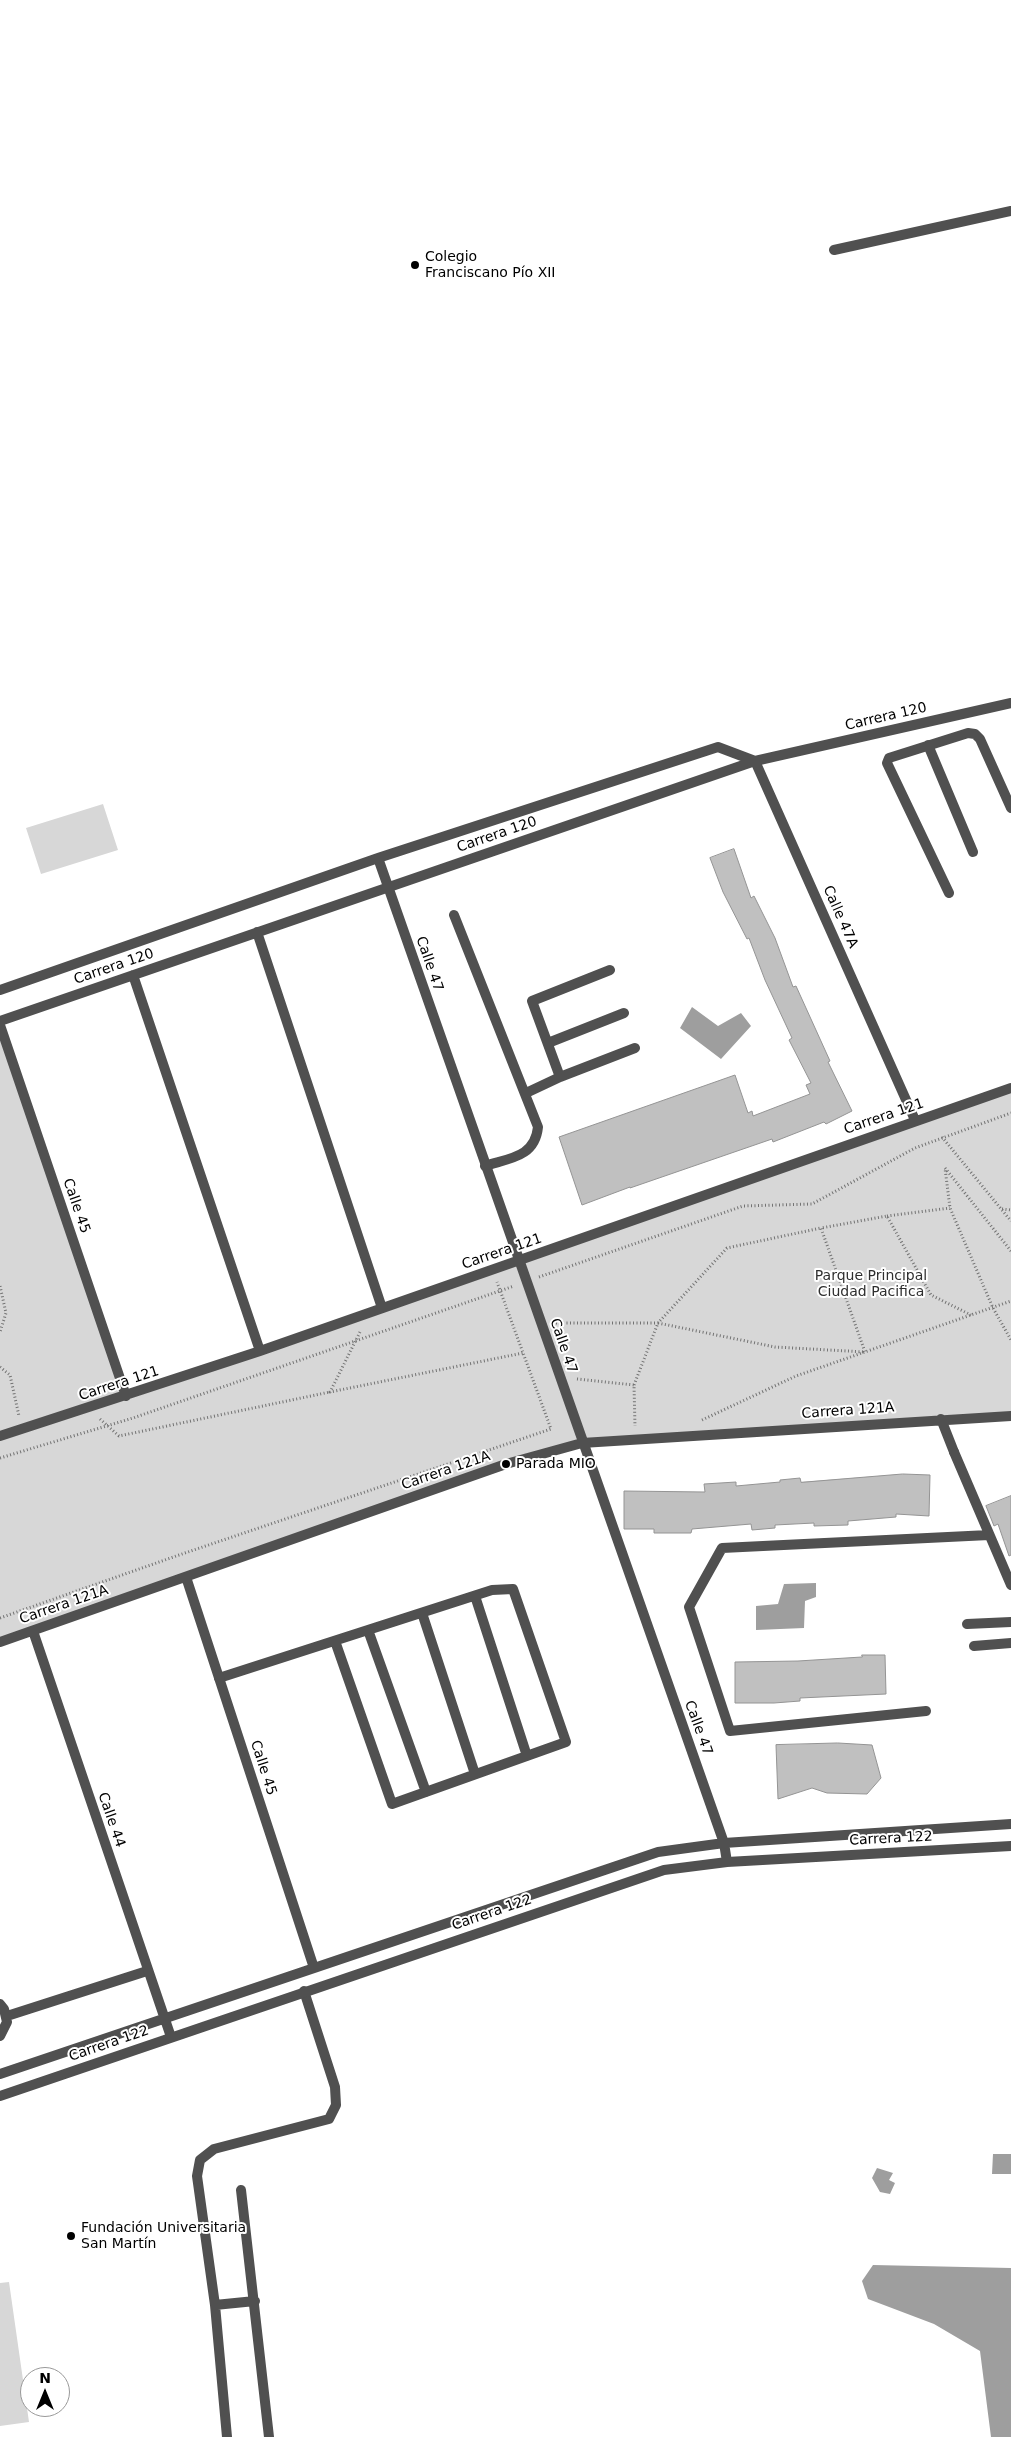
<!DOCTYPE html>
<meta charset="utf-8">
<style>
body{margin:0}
#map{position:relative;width:1011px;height:2437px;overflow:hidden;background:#fff;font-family:"DejaVu Sans",sans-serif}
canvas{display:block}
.north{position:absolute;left:20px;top:2367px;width:50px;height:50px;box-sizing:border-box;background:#fff;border:1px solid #999;border-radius:50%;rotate:0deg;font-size:14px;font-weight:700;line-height:20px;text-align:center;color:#000}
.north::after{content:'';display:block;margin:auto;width:18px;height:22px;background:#000;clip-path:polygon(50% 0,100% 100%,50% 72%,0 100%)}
</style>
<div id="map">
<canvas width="1011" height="2437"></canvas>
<div class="north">N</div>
</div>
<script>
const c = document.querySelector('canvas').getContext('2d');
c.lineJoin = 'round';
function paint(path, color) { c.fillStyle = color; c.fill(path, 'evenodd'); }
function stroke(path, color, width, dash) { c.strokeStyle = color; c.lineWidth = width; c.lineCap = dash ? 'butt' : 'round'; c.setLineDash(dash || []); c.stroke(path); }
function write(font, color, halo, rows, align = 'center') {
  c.font = font + ' "DejaVu Sans",sans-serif'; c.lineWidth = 4; c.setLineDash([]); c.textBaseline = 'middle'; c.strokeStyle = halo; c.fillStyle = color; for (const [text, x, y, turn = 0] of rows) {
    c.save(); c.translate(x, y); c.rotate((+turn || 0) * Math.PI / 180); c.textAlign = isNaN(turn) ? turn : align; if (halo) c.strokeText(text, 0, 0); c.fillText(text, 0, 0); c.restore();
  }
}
paint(new Path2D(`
 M103,804L118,850L41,874L26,828Z
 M0,1025L126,1396L1011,1088V1416L582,1443L0,1642Z
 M9,2282L29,2422L0,2426V2283Z`), '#d7d7d7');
paint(new Path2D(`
 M692,1007L718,1026L741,1013L751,1026L721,1059L680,1028Z
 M816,1583V1597L805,1601L804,1628L756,1630V1606L778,1604L784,1584Z
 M993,2154H1011V2174H992Z
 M877,2168L893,2173L889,2180L895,2183L890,2194L880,2192L872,2178Z
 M873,2265L1011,2268V2437H991L980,2351L934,2324L868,2299L862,2281Z`), '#9e9e9e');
const building = new Path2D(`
 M734,849L751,898L754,896L775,938L793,987L796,986L830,1061L828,1062L852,1111L826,1124L824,1122L773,1142L772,1139L630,1188V1187L582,1205L559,1137L735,1075L748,1113L752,1111L753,1116L810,1094L806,1085L811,1083L789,1040L792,1038L765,980L749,938L747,939L723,892L710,858Z
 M903,1474L930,1475L929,1516L896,1514V1517L848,1521V1525L814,1526V1523L775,1525V1528L752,1530L751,1524L692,1529L691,1533H654V1529H624V1491L705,1492L704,1484L736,1482V1486L780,1482V1480L800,1478L801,1482Z
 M1011,1496V1555L1009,1556L998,1524L994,1526L986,1506Z
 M862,1655H885L886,1694L800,1698V1701L774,1703H735V1662L798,1661L862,1657Z
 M838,1743L872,1745L881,1778L867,1794L827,1793L812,1788L778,1799L776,1745Z`);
paint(building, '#c0c0c0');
stroke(building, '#949494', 1);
stroke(new Path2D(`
 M942,1137L1011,1221
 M1002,1209L1011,1210
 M887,1216L950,1208
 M1011,1251L945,1168L950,1208L993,1308L1011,1340
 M539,1277L743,1206L812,1204L915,1148L1011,1113
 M0,1286L6,1313L0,1332
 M556,1323H658L727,1248L821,1228
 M360,1332L330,1392L523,1353
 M0,1367L10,1375L19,1416
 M577,1379L634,1385L635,1426
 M634,1385L658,1323L775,1347L865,1352L821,1228L887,1216L931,1295L971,1315
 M100,1419L119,1436L330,1392
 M702,1420L796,1376L1011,1301
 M0,1458L133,1418L514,1286
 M0,1618L179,1555L551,1429L497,1282`), '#727272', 3, [1, 2.5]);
stroke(new Path2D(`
 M928,745L973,852
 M949,893L887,763L889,758L968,733L975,734L980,739L1011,808
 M454,915L538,1127C535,1157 510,1158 485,1166
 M548,1043L624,1013
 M560,1077L532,1001L610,970
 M526,1093L560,1077L635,1048
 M954,1452L1011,1585
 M475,1596L527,1756
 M422,1613L475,1774
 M967,1624L1011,1622
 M368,1630L426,1792
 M974,1646L1011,1643
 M219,1678L492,1590L513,1589L566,1742L392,1804L335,1641
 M926,1711L730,1731L689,1607L722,1548L989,1535
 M0,2004L4,2009L7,2022L0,2036
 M7,2016L147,1971
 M241,2190L269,2437
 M255,2301L215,2305L197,2176L200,2160L214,2149L329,2119L336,2105L335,2087L304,1991
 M215,2305L227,2437`), '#505050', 10);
stroke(new Path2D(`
 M834,250L1011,211
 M378,858L724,1843L727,1862
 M257,932L382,1308
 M133,975L260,1351
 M0,990L378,858L718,747L755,761L915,1120
 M0,1021L755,761L1011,703
 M0,1025L126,1396
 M941,1419L954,1452
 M0,1436L260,1351L1011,1088
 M186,1577L314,1968
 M33,1631L171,2037
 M0,1642L506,1464L582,1443L1011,1416
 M0,2074L658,1852L724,1843L1011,1824
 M0,2096L664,1870L727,1862L1011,1846`), '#505050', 10);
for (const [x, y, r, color] of [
 [415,265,5,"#000"],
 [506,1464,5,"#000"],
 [71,2236,5,"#000"]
]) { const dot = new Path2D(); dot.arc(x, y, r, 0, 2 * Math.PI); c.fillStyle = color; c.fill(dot); stroke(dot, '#fff', 2); }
write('14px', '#000', '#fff', [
 ["Colegio",425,257],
 ["Franciscano Pío XII",425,273],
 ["Parada MIO",516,1464],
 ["Fundación Universitaria",81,2228],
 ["San Martín",81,2244]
], 'left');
write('14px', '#000', '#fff', [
 ["Carrera 120",886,717,-13],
 ["Carrera 120",497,835,-19],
 ["Calle 47A",840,917,66],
 ["Calle 47",429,964,71],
 ["Carrera 120",114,967,-19],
 ["Carrera 121",884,1117,-19],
 ["Calle 45",76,1206,71],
 ["Carrera 121",502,1252,-19],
 ["Calle 47",563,1346,71],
 ["Carrera 121",119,1384,-18],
 ["Carrera 121A",848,1411,-4],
 ["Carrera 121A",446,1471,-19],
 ["Carrera 121A",64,1605,-19],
 ["Calle 47",698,1728,70],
 ["Calle 45",263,1768,72],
 ["Calle 44",111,1820,71],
 ["Carrera 122",891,1839,-3],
 ["Carrera 122",492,1913,-19],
 ["Carrera 122",109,2044,-19]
]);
write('14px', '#2e2e2e', '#fff', [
 ["Parque Principal",871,1276],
 ["Ciudad Pacifica",871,1292]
]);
</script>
